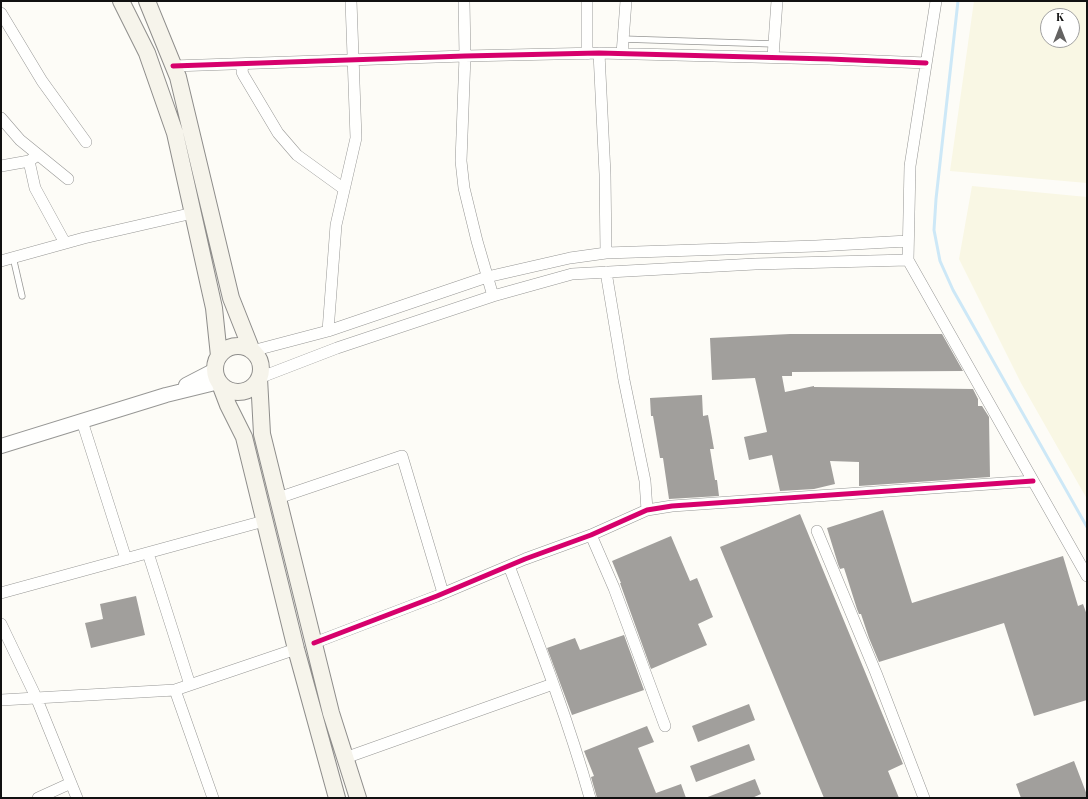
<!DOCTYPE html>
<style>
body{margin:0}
#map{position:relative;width:1088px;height:799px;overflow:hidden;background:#fdfcf7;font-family:"Playfair Display",serif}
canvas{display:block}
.frame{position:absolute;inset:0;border:2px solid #111;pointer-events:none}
.north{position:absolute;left:1040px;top:8px;width:40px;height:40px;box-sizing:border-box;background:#fff;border:1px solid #a0a0a0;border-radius:50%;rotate:0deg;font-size:11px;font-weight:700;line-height:16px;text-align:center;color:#111}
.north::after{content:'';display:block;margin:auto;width:14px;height:18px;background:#646362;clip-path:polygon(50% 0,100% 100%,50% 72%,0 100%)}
</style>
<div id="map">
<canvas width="1088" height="799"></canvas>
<div class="frame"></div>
<div class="north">K</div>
</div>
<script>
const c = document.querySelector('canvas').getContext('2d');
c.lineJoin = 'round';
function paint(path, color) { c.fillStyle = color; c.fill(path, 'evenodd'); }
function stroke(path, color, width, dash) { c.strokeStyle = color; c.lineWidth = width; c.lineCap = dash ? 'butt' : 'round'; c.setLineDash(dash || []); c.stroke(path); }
paint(new Path2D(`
 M974,1H1087V183L950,171ZM1048,16H1072V40H1048Z
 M972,186L1087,197V499L1021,383L959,259Z`), '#f9f7e4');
stroke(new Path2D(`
 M958,1L936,199L934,230L940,261L953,290L1087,527`), '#cde8f7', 3);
paint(new Path2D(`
 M790,334H942L963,371L792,372V376H782L785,392L814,386V387L973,389L978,399V406H982L989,417L990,477L859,486V462L830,461L835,484L814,489L780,491L772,455L749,460L744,437L767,432L755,378L712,380L710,338Z
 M702,395L703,416L708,415L714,449H710L715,480H717L719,496L669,499L663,458H660L653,416H651L650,398Z
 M883,510L912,603L1063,556L1078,606L1083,604L1087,615V700L1034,716L1004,623L879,662L869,638L861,614H859L857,609L844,568L840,569L838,564L827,528Z
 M800,514L903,764L888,771L899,798H824L720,547Z
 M671,536L690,581L697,578L713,617L698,624L707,645L651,669L620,583H621L612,561Z
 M136,596L145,635L91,648L85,623L103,619L100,604Z
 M624,635L644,690L572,715L547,648L575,638L580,650Z
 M749,704L755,720L698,742L692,726Z
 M647,726L654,742L638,748L656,793L681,784L686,798H597L591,777L594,776L584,751Z
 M749,744L755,760L696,782L690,766Z
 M1074,761L1087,795V798H1021L1016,784Z
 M755,779L761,794L752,798H705Z`), '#a19f9c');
const service = new Path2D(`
 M623,39L774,44
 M13,257L22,296`);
const minor = new Path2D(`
 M464,1L465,56L461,161L464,188L477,241L493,296
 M587,1V54
 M936,1L910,166L908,260L1087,576
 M1,13L42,81L86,142
 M599,53L605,174L606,253
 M622,54L626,1
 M773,57L777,1
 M243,64L242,72L244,76L278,133L297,155L344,189
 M173,66L465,56L599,53L829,59L926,63
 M1,118L20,140L68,179
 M29,161L35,188L65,243
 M1,166L29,161L35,157
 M1,261L84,238L193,213
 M606,272L624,380L645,481L647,510
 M328,331L336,225L356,138L351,1
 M252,351L328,331L487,277L570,258L606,253L816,246L908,241
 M259,378L337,348L493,296L572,274L755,264L908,260
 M82,421L126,559
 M278,498L402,456L443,593
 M817,531L876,673L924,798
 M591,535L614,588L665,726
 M148,553L190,685
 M509,566C538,642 568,719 590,798
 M1,593L264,521
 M1,624L36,697L77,798
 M314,643L437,596L525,559L591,535L647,510L672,506L1033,481
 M175,690L213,798
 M1,700L175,690L296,649
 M345,758L553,684
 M38,798L71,783`);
const tertiary = new Path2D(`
 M186,385L215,370
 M1,446L166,395L219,382`);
const secondary = new Path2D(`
 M121,1L147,53L175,133L214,308L219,356
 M147,1L178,77L231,298L252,351
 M215 369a23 23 0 1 1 46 0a23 23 0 1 1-46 0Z
 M259,378L262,434L331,713L358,798
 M220,384L228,405L244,437L296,649L337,798`);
stroke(service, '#979795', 7);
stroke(minor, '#979795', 12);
stroke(tertiary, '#979795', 16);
stroke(secondary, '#8e8d8b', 18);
stroke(service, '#fffffe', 5.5);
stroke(minor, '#fffffe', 11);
stroke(tertiary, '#fffffe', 14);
stroke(secondary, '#f6f4eb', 16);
stroke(new Path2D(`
 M173,66L465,56L599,53L829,59L926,63
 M314,643L437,596L525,559L591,535L647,510L672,506L1033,481`), '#d6006c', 5);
</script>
